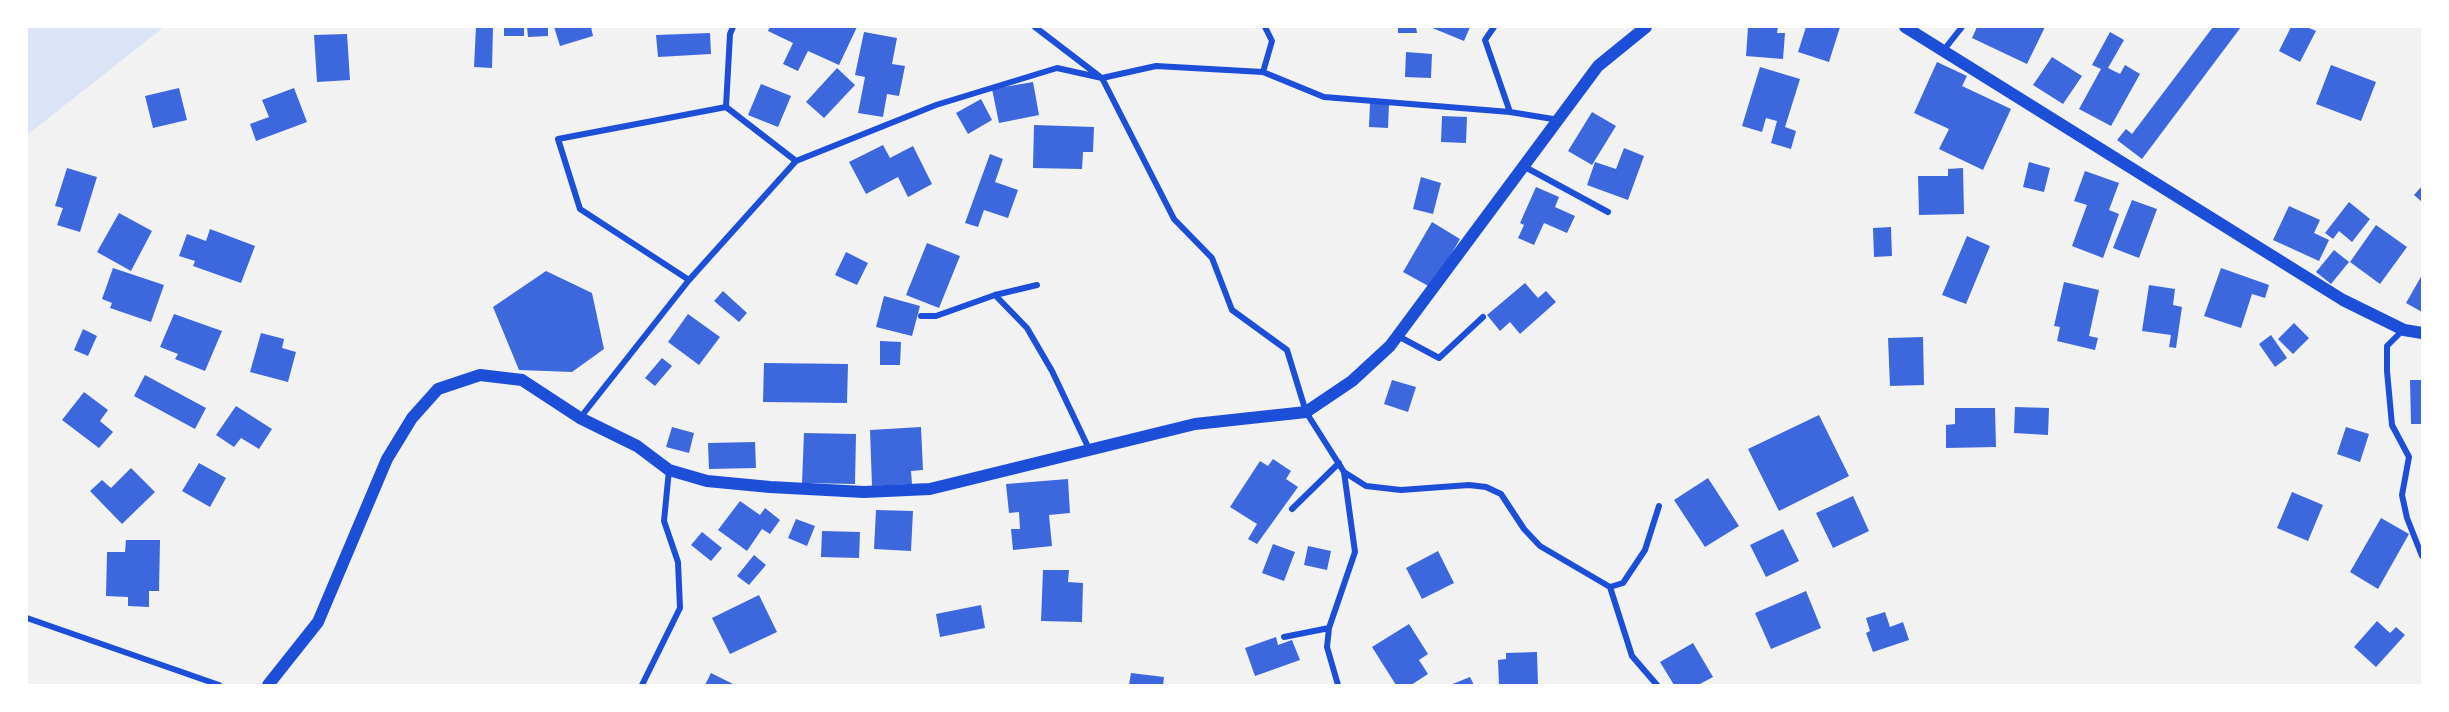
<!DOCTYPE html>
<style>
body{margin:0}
#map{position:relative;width:2449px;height:712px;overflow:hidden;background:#f2f2f2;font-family:Lora,serif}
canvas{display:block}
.frame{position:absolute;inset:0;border:28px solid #fff;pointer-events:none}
</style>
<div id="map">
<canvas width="2449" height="712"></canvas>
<div class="frame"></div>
</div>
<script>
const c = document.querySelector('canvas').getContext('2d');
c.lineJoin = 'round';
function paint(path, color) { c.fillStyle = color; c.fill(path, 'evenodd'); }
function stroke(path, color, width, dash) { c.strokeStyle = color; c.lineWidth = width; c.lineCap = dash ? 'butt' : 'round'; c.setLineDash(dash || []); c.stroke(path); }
paint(new Path2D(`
 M27,27H164L27,135Z`), '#dbe4f7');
paint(new Path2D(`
 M476,27H493L492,68L474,67Z
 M504,27H524V36H504Z
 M527,27H548V36L528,37Z
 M554,27H591L593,36L560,46Z
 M770,27H857L839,65L808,51L798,71L783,64L793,43L768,31Z
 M1398,27H1416L1417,33H1398Z
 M1430,27H1470L1464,41Z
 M1748,27H1778L1777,33H1785L1783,59L1746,56Z
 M1806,27H1840L1829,62L1798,52Z
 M1977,27H2045L2027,64L1972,38Z
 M2213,27H2241L2142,159L2117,140L2126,129L2132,134Z
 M2291,27H2307L2316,31L2300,62L2279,51Z
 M864,32L897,38L892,64L905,66L899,96L887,94L883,117L858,113L865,77L855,75Z
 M2110,32L2124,40L2108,68L2120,74L2125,65L2140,74L2111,126L2079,109L2101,69L2092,65Z
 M710,33L711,54L658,57L656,35Z
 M347,34L350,80L317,82L314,35Z
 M1406,52L1432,54L1431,78L1405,77Z
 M2052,57L2082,76L2063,104L2033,85Z
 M1937,62L1967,76L1962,86L2011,109L1983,170L1939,149L1949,129L1914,113Z
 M2331,65L2376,82L2361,121L2316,104Z
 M1760,67L1800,79L1785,127L1796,131L1791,149L1771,143L1777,121L1766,118L1762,132L1742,126Z
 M837,68L855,85L824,118L806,102Z
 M1033,82L1039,115L999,123L992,89Z
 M761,84L791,96L778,127L748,115Z
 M179,88L187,120L153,128L145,96Z
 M294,88L307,122L256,141L250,124L269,117L262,100Z
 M981,99L992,120L968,134L956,113Z
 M1370,103L1389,104L1388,128L1369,127Z
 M1592,112L1616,126L1592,165L1568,151Z
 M1442,116L1467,117L1466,143L1441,142Z
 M1034,125L1094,127L1093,152H1083L1082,169L1033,168Z
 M883,145L890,158L913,146L932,184L908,197L898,177L866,194L849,162Z
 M1624,148L1644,156L1628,200L1587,185L1595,162L1616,169Z
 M990,154L1003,159L995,182L1018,190L1008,218L984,210L978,227L965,223Z
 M2029,162L2050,168L2044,192L2023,187Z
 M67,168L97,177L80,232L57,225L63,208L55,206Z
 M1963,168L1964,214L1919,215L1918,176H1948V169Z
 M2085,171L2119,183L2109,210L2119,214L2103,258L2072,246L2087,205L2074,201Z
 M1421,177L1441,183L1433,214L1413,209Z
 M2422,186V202L2414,195Z
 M1536,187L1559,197L1555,207L1575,216L1567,233L1544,223L1534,245L1518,238L1524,225L1520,223Z
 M2132,200L2157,209L2139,258L2113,248Z
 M2349,202L2370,219L2352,242L2339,231L2333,239L2325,233Z
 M2289,206L2320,220L2314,233L2329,240L2319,261L2273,240Z
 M119,213L152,231L131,271L97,252Z
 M1432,222L1460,239L1432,288L1403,272Z
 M2376,225L2407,247L2380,284L2350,262Z
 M1891,227L1892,256L1874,257L1873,228Z
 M210,229L255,246L241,283L193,266L195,261L179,256L187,234L206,241Z
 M1967,236L1990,246L1966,304L1942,295Z
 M927,243L960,256L939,308L906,295Z
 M2334,250L2349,262L2331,284L2316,272Z
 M846,252L868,263L857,285L835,275Z
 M113,268L164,285L151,322L110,308L112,303L102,299Z
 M2221,268L2269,285L2265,298L2252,294L2241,328L2204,316Z
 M546,271L592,293L604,349L572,372L519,370L493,307Z
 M2422,275V312L2406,303Z
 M2064,282L2099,290L2089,336L2098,338L2095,350L2057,341L2060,327L2054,326Z
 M1525,283L1538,298L1546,291L1556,302L1520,334L1510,322L1500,331L1487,315Z
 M2149,285L2175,289L2173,305L2182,307L2176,348L2169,347L2171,335L2142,331Z
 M723,291L747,313L739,322L714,301Z
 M884,296L920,306L912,336L876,327Z
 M174,314L222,331L205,371L175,359L178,354L160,347Z
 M688,314L720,337L699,365L668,342Z
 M2294,323L2309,338L2293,354L2278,339Z
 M83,329L97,336L88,356L74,350Z
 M261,333L284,339L282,348L296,352L288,382L250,372Z
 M2271,335L2287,358L2275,367L2259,344Z
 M1923,337L1924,385L1890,386L1888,338Z
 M880,341L901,342L900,365H880Z
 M662,358L672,366L655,386L645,378Z
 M764,363L848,364L847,403L763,402Z
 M145,375L206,408L195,429L134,396Z
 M1392,380L1416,387L1408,412L1384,404Z
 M2410,380H2422V424H2411Z
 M84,392L108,410L100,421L113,432L99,448L62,420Z
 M236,406L272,429L259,449L241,438L234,447L216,435Z
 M2015,407L2049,408L2048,435L2014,433Z
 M1955,408H1995L1996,447L1946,448V425L1955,424Z
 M1819,415L1849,476L1779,511L1748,449Z
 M672,427L694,433L689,453L666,447Z
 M921,427L923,470L911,471L912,484L872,486L870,430Z
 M2346,427L2369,434L2360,462L2337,454Z
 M804,433L856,434L855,484L802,483Z
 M755,442L756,468L709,469L708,443Z
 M1273,459L1291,471L1286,479L1298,487L1257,544L1248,539L1257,524L1230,507L1260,461L1268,466Z
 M199,463L226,478L210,507L182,491Z
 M131,468L155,492L122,524L90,491L102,480L111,488Z
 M1708,478L1739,526L1705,547L1674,500Z
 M1068,479L1070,513L1049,515L1052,546L1013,550L1011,529H1020L1019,512L1009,513L1006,484Z
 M2292,492L2323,505L2308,541L2277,528Z
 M1853,496L1869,531L1833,548L1816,513Z
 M740,501L760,515L765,508L780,520L770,534L762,529L747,551L718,530Z
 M876,510L913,511L911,551L874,549Z
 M2381,518L2409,534L2378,589L2350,572Z
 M796,519L815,526L807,546L788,538Z
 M1783,529L1799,561L1766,577L1750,545Z
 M822,531L860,532L859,558L821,557Z
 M702,532L722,548L711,561L691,545Z
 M126,540H160L159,591H149V607L128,606V597L106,596L107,552H125Z
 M1273,544L1295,552L1284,581L1262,573Z
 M1308,546L1331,551L1327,570L1304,565Z
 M1438,551L1454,583L1422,599L1406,568Z
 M754,555L766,565L749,585L737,576Z
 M1043,570H1069L1068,582L1083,583L1082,622L1041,621Z
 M1806,591L1821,628L1771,649L1755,613Z
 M759,595L777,632L730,654L712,618Z
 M981,605L985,628L940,637L936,614Z
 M1885,612L1890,627L1903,622L1909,640L1873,652L1866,633L1870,631L1866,618Z
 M2377,621L2390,633L2396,627L2405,635L2376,667L2354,647Z
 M1409,624L1428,654L1419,660L1428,674L1411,685H1396L1372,647Z
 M1276,637L1278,645L1292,640L1300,660L1255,676L1245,648Z
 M1693,643L1713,677L1698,685H1674L1660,662Z
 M1537,652L1538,685H1499L1498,660L1506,659V653Z
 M711,673L735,685H705Z
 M1131,673L1164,677L1163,685H1129Z
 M1470,677L1474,685H1450Z`), '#3d67dc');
stroke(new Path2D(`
 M1035,27L1099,76
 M1494,27L1485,40L1510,112
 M1943,51L1962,27
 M1263,72L1272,41L1265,27
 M726,107L796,161
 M1525,167L1608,212
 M689,280L580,209L558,139L726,107L730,34L733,27
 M995,295L1027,328L1052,371L1090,451
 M921,316H936L995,295L1037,285
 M2403,330L2387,346V371L2392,425L2409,457L2402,495L2407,518L2422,556
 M1398,336L1439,358L1483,317
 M580,418L689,280L796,161L936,105L1057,68L1102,78
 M1344,472L1366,486L1401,490L1469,485L1486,487L1501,494L1524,529L1540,546L1610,587L1632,656L1657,685
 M1292,509L1339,463
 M1610,587L1623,583L1645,550L1659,506
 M27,618L219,685
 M1284,637L1329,628
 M642,685L680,608L678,562L664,521L669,470
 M1338,685L1327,647L1329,628L1355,552L1344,472L1306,412L1287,350L1232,310L1212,258L1174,219L1102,78L1156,66L1263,72L1324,97L1510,112L1559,120`), '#1d4ed8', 6);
stroke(new Path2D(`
 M1905,27L2343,300L2404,330L2422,333
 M268,685L318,622L387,459L412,418L438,389L480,375L522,380L580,418L637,446L669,470L707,481L770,487L864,492L930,489L1195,424L1306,412L1352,381L1390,346L1598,66L1646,27`), '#1d4ed8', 12);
</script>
